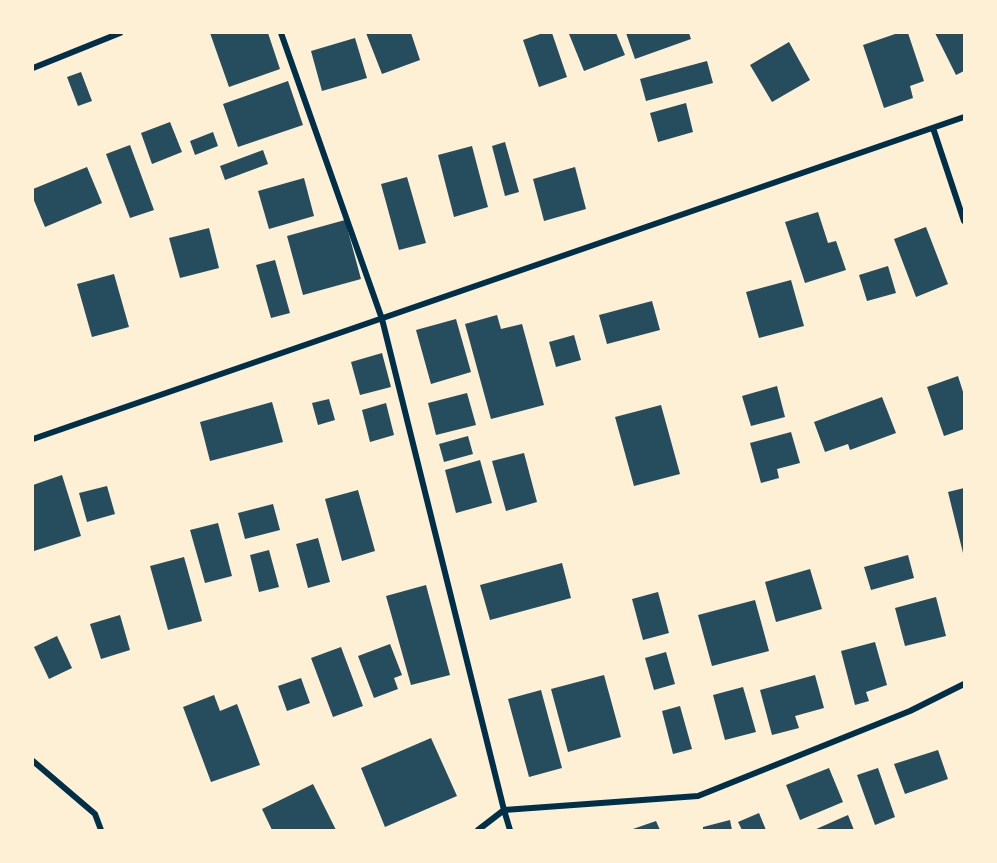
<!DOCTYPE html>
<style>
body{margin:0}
#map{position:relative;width:997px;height:863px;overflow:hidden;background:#fdf0d5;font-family:"Titillium Web",sans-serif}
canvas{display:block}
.frame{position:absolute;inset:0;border:34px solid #fdf0d5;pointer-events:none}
</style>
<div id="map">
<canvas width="997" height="863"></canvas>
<div class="frame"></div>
</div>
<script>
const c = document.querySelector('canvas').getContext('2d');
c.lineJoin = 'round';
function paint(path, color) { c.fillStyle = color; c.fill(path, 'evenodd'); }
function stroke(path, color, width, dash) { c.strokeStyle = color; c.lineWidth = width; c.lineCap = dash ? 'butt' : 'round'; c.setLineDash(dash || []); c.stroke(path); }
paint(new Path2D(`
 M210,33H268L280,69L229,87Z
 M366,33H411L420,60L382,74Z
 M543,33H552L567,77L539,87L523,40Z
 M571,33H616L625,55L584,71L569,34Z
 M626,33H689L691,39L635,59Z
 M898,33H908L924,81L910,86L913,98L884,108L863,45Z
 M935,33H964V71L956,75Z
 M355,38L367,78L322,91L311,51Z
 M789,42L810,80L772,102L750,65Z
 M707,61L713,83L646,101L640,79Z
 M81,72L92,101L78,106L67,77Z
 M288,81L303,125L238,147L223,104Z
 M686,103L693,132L658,142L650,113Z
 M170,122L182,152L152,164L141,133Z
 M213,132L218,146L195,155L190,141Z
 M505,142L519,192L505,196L492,146Z
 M130,145L154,210L130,218L106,154Z
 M472,146L488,207L454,217L438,155Z
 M263,150L268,164L225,180L220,166Z
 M87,167L102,203L45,227L33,198V189Z
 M575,167L586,209L544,221L533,179Z
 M407,177L426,243L399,250L381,184Z
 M304,178L314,216L269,229L258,191Z
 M818,212L828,243L836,241L846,270L805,283L785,222Z
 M345,220L361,279L303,295L287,236Z
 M926,227L948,284L916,297L894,239Z
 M209,228L219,268L180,278L169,238Z
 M275,260L290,313L271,318L256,265Z
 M888,266L896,293L867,301L859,275Z
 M114,274L129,327L92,337L77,284Z
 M791,280L804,326L759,338L746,292Z
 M652,301L660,330L607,344L599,315Z
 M497,315L501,329L522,324L544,405L491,419L465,324Z
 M456,319L471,372L431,384L416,330Z
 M574,335L581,360L556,367L549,342Z
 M382,353L391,387L360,395L351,362Z
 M958,376L964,395V429L944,436L927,387Z
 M777,386L785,417L751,426L742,396Z
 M467,393L476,425L436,435L428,403Z
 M882,397L896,433L850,450L848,444L825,452L814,422Z
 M329,399L335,420L318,425L312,403Z
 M272,402L283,442L210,461L200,422Z
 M386,403L394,435L370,442L362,410Z
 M661,405L680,474L634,486L615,417Z
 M791,432L800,463L777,469L779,478L761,483L750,443Z
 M468,436L473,454L444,462L439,444Z
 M524,453L537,502L506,511L492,461Z
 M480,460L492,503L456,513L445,470Z
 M62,475L81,536L34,551L33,485Z
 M107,486L115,514L87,522L79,493Z
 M964,488V553H963L948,492Z
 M358,490L375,551L342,561L325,499Z
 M273,504L280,530L245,539L238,513Z
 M218,523L232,576L205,583L190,530Z
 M318,538L330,582L308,588L296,544Z
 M269,550L279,587L259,592L250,555Z
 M908,555L914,578L871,590L864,567Z
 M184,557L202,621L168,630L150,566Z
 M562,563L571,598L490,620L480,585Z
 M810,569L822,609L776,622L765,582Z
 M426,585L450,675L411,685L386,596Z
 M658,592L669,633L643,640L632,599Z
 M936,597L946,636L905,646L895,608Z
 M755,600L769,651L712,666L698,615Z
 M120,615L130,650L101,659L90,624Z
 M57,636L72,668L49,679L34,647Z
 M875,642L887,685L866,692L869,701L855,705L841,651Z
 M390,644L402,675L394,678L398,689L374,698L358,656Z
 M341,647L363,706L333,717L311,658Z
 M666,652L675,684L654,690L645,658Z
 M604,675L621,737L568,752L551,689Z
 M815,675L824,708L795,716L799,728L772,735L760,690Z
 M301,678L310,703L287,711L278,686Z
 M743,687L756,732L725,740L713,695Z
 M541,690L562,768L529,777L508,699Z
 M214,695L220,711L237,704L260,765L211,782L183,707Z
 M680,706L692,749L673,754L662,711Z
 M431,738L457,796L385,827L361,768Z
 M938,750L948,779L905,794L894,764Z
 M829,768L843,802L800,820L786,785Z
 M878,768L895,817L875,825L857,775Z
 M313,784L336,830H272L262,809Z
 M759,813L766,830H742L738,822Z
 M848,815L854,830H814Z
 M730,820L732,830H703V827Z
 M656,821L660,830H630Z`), '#264d5e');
stroke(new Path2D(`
 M281,33L382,319L504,810L510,830
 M33,68L120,33
 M933,128L964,221
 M33,439L964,117
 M33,761L95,814L101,830
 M478,830L504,810L698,796L910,711L964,684`), '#003049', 6);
</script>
